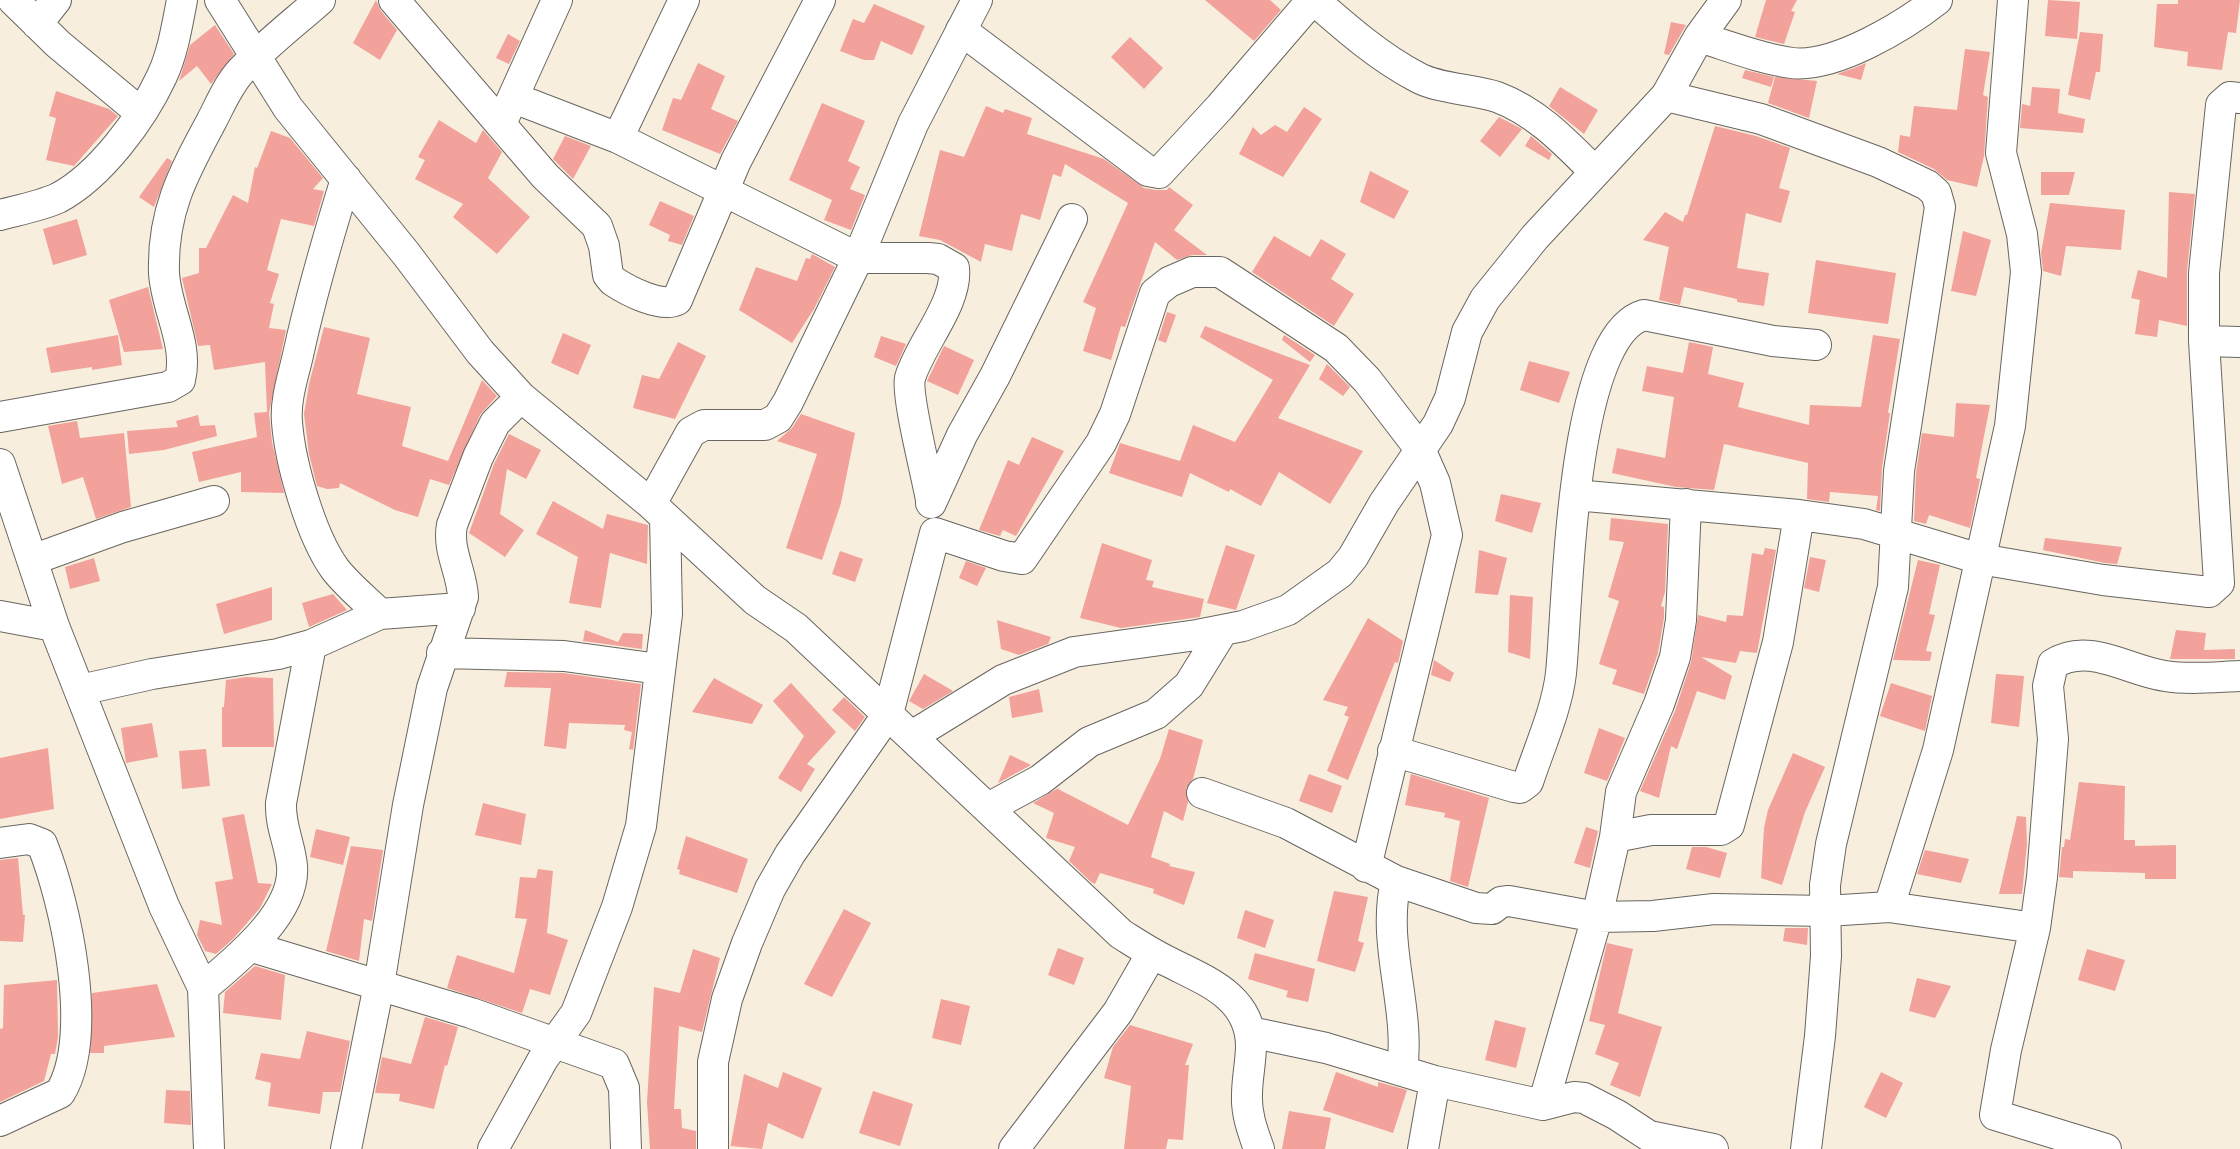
<!DOCTYPE html>
<style>
body{margin:0}
canvas{display:block;background:#f7eedd}
</style>
<canvas width="2240" height="1149"></canvas>
<script>
const c = document.querySelector('canvas').getContext('2d');
c.lineJoin = 'round';
function paint(path, color) { c.fillStyle = color; c.fill(path, 'evenodd'); }
function stroke(path, color, width, dash) { c.strokeStyle = color; c.lineWidth = width; c.lineCap = dash ? 'butt' : 'round'; c.setLineDash(dash || []); c.stroke(path); }
paint(new Path2D(`
 M376,0L381,11L397,30L380,60L353,43Z
 M1205,0H1270L1281,10L1254,41Z
 M1766,0H1797L1791,11L1795,12L1784,44L1755,37Z
 M2048,0L2080,2L2077,39L2045,36Z
 M2178,0H2240L2236,33L2228,32L2222,70L2187,66L2188,52L2154,47L2157,4H2178Z
 M874,4L925,26L912,55L881,41L874,60H864L840,51L853,19L864,23Z
 M1671,22L1686,25L1669,55L1664,54Z
 M215,25L234,54L211,84L197,66L179,81L190,45Z
 M2080,32L2103,34L2100,72H2096L2090,100L2068,95Z
 M508,34L520,41L509,64L496,58Z
 M1130,37L1163,68L1144,89L1111,57Z
 M1965,49L1990,52L1983,95L1988,97L1984,156L1977,187L1947,180L1934,169L1898,152L1900,135L1910,137L1914,106L1957,110Z
 M698,63L725,76L711,109L738,121L720,154L662,130L673,98L681,100Z
 M1866,63L1861,80L1837,74L1854,68Z
 M1745,70L1774,77L1771,87L1742,78Z
 M1775,77L1817,81L1809,118L1768,103Z
 M1560,87L1598,110L1584,134L1549,106Z
 M2032,87L2060,89L2058,113L2085,119L2083,133L2020,128L2022,104L2030,106Z
 M56,91L109,109L118,116L74,166L46,160L56,118L49,116Z
 M822,103L865,121L848,161L860,167L850,189L865,195L851,230L824,220L832,200L789,180Z
 M986,106L1003,113L1005,109L1032,118L1027,134L1104,159L1144,188L1156,190H1167L1169,187L1193,205L1174,230L1207,255H1192L1177,260L1155,242L1125,327L1121,326L1111,360L1083,351L1096,308L1083,302L1128,203L1065,164L1061,177L1053,174L1040,220L1021,214L1012,251L985,244L981,262L940,240L919,236L940,150L964,157Z
 M1304,107L1322,119L1283,177L1239,154L1253,127L1261,135L1275,125L1287,132Z
 M1499,117L1522,129L1500,157L1480,141Z
 M439,120L476,143L483,130L502,152L488,178L530,217L497,254L453,217L463,204L415,179L425,160L418,157Z
 M1715,126L1756,136L1790,148L1779,188L1790,191L1781,223L1746,213L1737,268L1769,273L1764,306L1737,302V299L1684,287L1680,305L1659,300L1669,247L1643,240L1665,212L1683,222L1685,215H1687Z
 M271,131L290,138L323,178L313,189L324,191L314,226L281,219L267,270L279,274L270,303L274,304L269,328L286,330L269,413L272,442L284,493L241,492V472L199,482L192,452L257,437L254,413L267,412L265,362L214,370L210,345L198,346L182,278L199,273V248H206L233,195L248,203L255,167L257,168Z
 M565,136L591,146L573,179L553,159Z
 M1531,136L1552,154L1549,160L1525,146Z
 M167,158L172,161L154,207L139,197Z
 M1370,171L1409,191L1394,219L1360,202Z
 M2041,172H2075L2069,195H2041Z
 M2169,192L2195,194L2187,271V326L2159,320L2157,337L2135,334L2140,300L2131,298L2138,270L2167,278Z
 M660,201L694,216L682,245L668,241L670,235L649,225Z
 M2050,203L2125,210L2121,250L2066,246L2061,276L2043,271L2041,253Z
 M77,219L87,255L53,265L43,229Z
 M1963,231L1991,240L1976,296L1951,291Z
 M1274,236L1310,257L1321,239L1346,254L1331,279L1354,294L1334,326L1252,272Z
 M812,254L835,267L814,309L792,343L739,310L756,267L797,281L806,258L810,259Z
 M1816,260L1896,273L1888,324L1808,313Z
 M148,287L163,349L124,352L109,300Z
 M1167,312L1176,315L1166,343L1158,340Z
 M1205,326L1310,365L1278,418L1363,451L1330,504L1279,472L1261,506L1230,489L1229,492L1190,473L1182,497L1109,473L1120,443L1180,461L1193,425L1235,442L1273,380L1200,337Z
 M324,327L370,338L357,394L411,407L402,446L448,461L482,380L497,396L480,415L449,485L430,479L418,517L395,510L340,483L339,488L327,489L317,486L309,454L304,414L309,384Z
 M563,333L591,345L578,375L551,363Z
 M118,335L122,365L92,370V367L51,373L46,348Z
 M1284,335L1315,355L1310,362L1282,340Z
 M1873,335L1900,339L1888,413H1890L1882,468L1880,511L1876,510L1878,496L1830,492L1829,502L1807,499L1808,463L1724,444L1714,490L1676,487L1612,473L1617,448L1665,458L1674,397L1642,391L1647,366L1683,373L1689,342L1713,347L1708,374L1744,383L1738,407L1809,425L1810,405L1861,407Z
 M881,336L906,344L896,366L874,357Z
 M678,342L706,356L675,419L633,408L642,375L659,379Z
 M944,346L974,360L958,395L927,381Z
 M1529,361L1570,372L1559,403L1520,390Z
 M1327,364L1350,387L1343,396L1319,379Z
 M1956,403L1990,405L1976,478L1980,479L1970,528L1929,515L1926,524L1914,521L1916,473L1922,433L1954,437Z
 M801,414L855,433L841,503L822,560L786,548L817,454L777,441L792,428Z
 M198,415L200,426L215,425L217,436L164,450L129,454L127,431L178,427L176,421Z
 M77,421L80,438L124,433L131,507L96,519L83,477L62,484L48,426Z
 M509,434L541,450L526,479L507,469L500,514L524,530L505,557L469,533L494,464Z
 M1032,437L1064,451L1016,536L1003,530L1000,536L979,530L1008,460L1019,465Z
 M1501,494L1541,503L1532,533L1495,521Z
 M553,501L603,529L607,514L648,525L647,564L610,553L601,608L569,603L578,557L536,534Z
 M1611,518L1668,524L1665,592L1661,606L1664,607V618L1658,653L1644,694L1612,684L1617,670L1599,664L1619,601L1608,597L1624,542L1609,540Z
 M2045,538L2122,547L2117,564L2105,563L2043,550Z
 M1102,543L1152,560L1146,580L1154,581L1152,587L1204,599L1200,617L1121,628L1080,618Z
 M1226,545L1255,555L1236,610L1207,603Z
 M1765,548L1776,550L1757,653L1740,651L1736,663L1701,657L1732,676L1725,700L1697,691L1677,749L1671,746L1659,798L1640,791L1675,711L1691,662L1698,615L1726,622L1727,615L1743,616L1752,553L1763,555Z
 M1479,550L1507,558L1498,595L1475,593Z
 M840,551L863,559L855,582L832,574Z
 M1810,557L1826,560L1819,592L1804,588Z
 M94,558L100,581L70,589L65,567Z
 M1918,560L1940,565L1929,614L1935,615L1926,651L1932,652L1930,661L1893,660Z
 M966,561L986,568L977,586L959,578Z
 M272,587V620L224,634L216,604Z
 M333,594L347,610L309,627L302,603Z
 M1510,595L1533,597L1530,659L1508,652Z
 M1368,618L1403,641L1398,663L1395,662L1348,780L1327,771L1349,717L1344,715L1348,707L1323,700Z
 M997,620L1051,637L1048,644L1019,655L1001,649Z
 M585,630L618,642L623,633L643,634L642,649L583,641Z
 M2176,630L2206,633L2204,650L2235,649V659H2170Z
 M1434,660L1454,673L1450,682L1431,675Z
 M507,672L563,673L641,684L633,750L629,749L632,732L624,730L625,725L569,723L566,749L544,746L551,688L504,687Z
 M924,674L953,691L923,709L909,701Z
 M1996,674L2024,676L2019,727L1991,723Z
 M246,677L273,678L274,747H222V707H224L226,680Z
 M714,678L763,705L752,724L692,712Z
 M791,683L836,732L807,764L815,769L801,792L778,778L804,736L773,701Z
 M1891,683L1932,696L1925,731L1880,716Z
 M1039,689L1043,712L1012,718L1009,697Z
 M844,697L865,717L855,731L832,710Z
 M152,723L158,757L126,763L121,728Z
 M1599,728L1625,738L1607,781L1584,773Z
 M1169,729L1203,740L1193,779L1186,788L1188,802L1183,821L1164,811L1151,857L1170,864L1169,866L1195,872L1184,905L1153,893L1154,889L1100,873L1095,884L1091,882L1069,861L1075,847L1046,838L1054,813L1033,803L1060,787L1058,789L1128,825L1160,759Z
 M48,748L54,809L0,819V758Z
 M206,749L210,786L182,789L179,751Z
 M1793,753L1825,767L1805,812L1782,885L1761,878L1764,828L1768,810Z
 M1010,755L1031,765L998,783Z
 M1309,774L1342,786L1332,813L1299,801Z
 M1411,774L1489,798L1468,887L1450,881L1460,821L1444,817L1445,813L1405,805Z
 M2079,782L2125,786L2124,840H2135V846L2176,845V879H2145V873L2073,871V878L2059,877L2062,847H2064L2065,839L2070,840Z
 M483,803L526,814L521,845L475,835Z
 M244,814L258,883L272,884L260,908L234,938L216,954L205,951L197,935L200,920L222,925L215,882L233,879L222,818Z
 M2017,816L2026,817L2027,844L2022,894H1999Z
 M1586,827L1598,831L1590,868L1574,863Z
 M316,829L350,837L343,865L310,857Z
 M686,836L748,859L737,893L679,874L680,870L677,869Z
 M351,846L383,850L372,921L364,919L359,961L326,951Z
 M1692,847H1706L1727,853L1720,878L1686,869Z
 M1925,850L1969,859L1961,883L1917,874Z
 M18,858L23,915H25L23,942L0,941V860Z
 M538,869L553,871L547,933L568,940L550,995L530,989L522,1013L447,988L457,955L514,973L527,919L515,918L520,877L536,878Z
 M1334,891L1368,897L1358,941L1364,943L1355,972L1317,961Z
 M844,909L871,923L832,997L804,984Z
 M1245,910L1274,920L1265,948L1237,938Z
 M1785,928H1808L1807,945L1783,941Z
 M1607,943L1633,949L1618,1013L1662,1027L1640,1097L1610,1085L1619,1063L1595,1054L1605,1025L1589,1021Z
 M1058,948L1084,958L1074,985L1048,975Z
 M693,949L720,958L702,1032L679,1026L674,1109H681L682,1128L696,1131V1149H650L647,1102L654,987L680,993Z
 M2087,949L2125,960L2115,991L2078,980Z
 M1255,953L1315,969L1308,1002L1286,997L1288,991L1248,979Z
 M255,966L285,975L281,1020L223,1013L225,992Z
 M1917,978L1951,986L1935,1018L1909,1011Z
 M57,980L58,1037L55,1054H51L44,1081L0,1102V1029L3,1028L4,985Z
 M157,984L175,1037L104,1046V1053H90L92,993Z
 M941,999L970,1006L961,1045L932,1038Z
 M425,1017L458,1027L447,1066L445,1065L434,1109L399,1101L400,1094L375,1093L382,1057L411,1064Z
 M1495,1020L1526,1028L1516,1068L1485,1060Z
 M1130,1025L1193,1044L1185,1065H1189L1183,1140L1168,1139L1166,1149H1124L1131,1086L1104,1078L1113,1047Z
 M307,1031L350,1041L340,1092H323L320,1114L268,1106L271,1083L255,1079L261,1053L300,1059Z
 M783,1072L822,1088L803,1139L768,1123L762,1149L731,1146L730,1149L744,1074L778,1088Z
 M1336,1072L1378,1087V1082L1407,1090L1393,1133L1323,1110Z
 M1881,1072L1903,1083L1886,1118L1864,1107Z
 M166,1090L190,1091L191,1125L164,1123Z
 M873,1091L913,1104L900,1146L859,1133Z
 M1289,1111L1331,1118L1325,1149H1282Z`), '#f2a19b');
const minor = new Path2D(`
 M13,0L58,44L141,113
 M220,0L288,108L407,255L480,352L521,397L651,504L755,600L796,628L1121,934C1137,944 1152,954 1169,962C1206,981 1250,996 1251,1045C1251,1062 1247,1078 1247,1095C1246,1114 1253,1132 1259,1149
 M394,0L545,176L597,226L604,246L608,275L613,281C628,291 661,308 677,300L736,161L820,0
 M1314,0C1346,28 1379,57 1417,77C1438,89 1473,89 1497,97C1537,112 1565,142 1595,172
 M37,24L56,0
 M961,30L1148,171L1159,173L1220,107L1312,0
 M1699,37L1726,0
 M1666,96L1761,119L1878,162L1927,185L1936,193L1940,207L1899,471L1893,587L1831,844L1825,885L1826,956L1820,1036L1806,1149
 M514,98L618,138L858,258H928L938,259L954,268C958,303 920,344 910,378C906,396 927,476 931,500
 M505,115L557,0
 M618,138L684,0
 M346,179C328,237 311,295 298,355C293,377 285,400 287,422C290,463 311,536 335,569C348,586 365,599 380,614
 M0,215C19,210 40,206 58,198C100,176 142,119 162,76C173,52 177,26 182,0
 M2204,341V273L2221,105L2230,97L2240,98
 M0,417L168,387L180,380C189,344 166,309 164,273C162,212 183,174 211,122C220,105 228,85 241,71C265,45 294,23 320,0
 M0,464L54,626L164,906L203,988L209,1149
 M1575,495L1799,515L1864,524L1980,559L2103,580L2209,592L2219,583L2204,341L2240,342
 M931,503L962,435L995,376L1072,219
 M651,504L691,432L704,425H765L778,418L788,402L858,258L913,124L977,0
 M32,560L123,527L214,501
 M0,616L54,626
 M442,653L564,656L659,669
 M80,690L152,674L278,654L311,645L380,614L460,608
 M912,736L1003,680L1074,652L1197,635L1243,626L1288,610L1340,573L1353,557L1384,503L1438,424L1450,398L1467,332L1485,299L1535,237L1666,96L1699,37C1729,46 1761,59 1792,63C1835,68 1904,26 1937,0
 M1393,751L1514,787L1520,788L1528,782C1539,748 1557,709 1561,673C1568,605 1570,336 1644,315L1773,341L1816,345
 M1202,793L1286,823L1396,881L1476,908L1492,909L1501,902L1509,901L1597,917L1653,916L1714,909L1827,911L1889,907L1938,750L2010,426L2026,272L2022,234L2001,153L2013,0
 M988,808L1040,780L1089,742L1156,714L1189,685L1223,630
 M1615,837L1651,830H1721L1729,825L1778,642L1799,515
 M0,843L29,839L42,844C66,904 95,1036 60,1093L0,1121
 M1396,881C1381,945 1411,1007 1402,1071
 M1889,907L2035,928L2042,877L2053,739L2048,686L2053,664C2089,641 2128,671 2165,676C2189,680 2215,677 2240,676
 M2035,928L2006,1050L1995,1115L2106,1149
 M252,947L471,1013L614,1064L624,1088L626,1149
 M203,988C235,961 296,913 292,866C290,843 280,827 281,803L311,645
 M1250,1032L1326,1048L1435,1081L1543,1105L1597,917L1615,837L1621,792L1659,704L1675,657L1681,620L1686,504
 M1543,1105L1574,1097L1584,1098L1617,1115L1649,1136L1713,1149
 M346,1149L379,985L408,805L432,688L463,597C462,572 447,550 452,525L478,457L495,423L521,397
 M493,1149L543,1059L576,1013L617,907L641,826L667,614L665,517
 M713,1149V1062L727,999L747,943L770,889L790,854L888,714L935,533L1004,556L1022,559L1101,443L1115,414L1155,293L1169,282L1192,272H1220L1336,348L1367,380L1420,449L1435,483L1447,535L1366,867
 M1014,1149L1118,1012L1152,953
 M1423,1149L1435,1081`);
stroke(minor, '#696660', 32);
stroke(minor, '#fff', 30);
</script>
